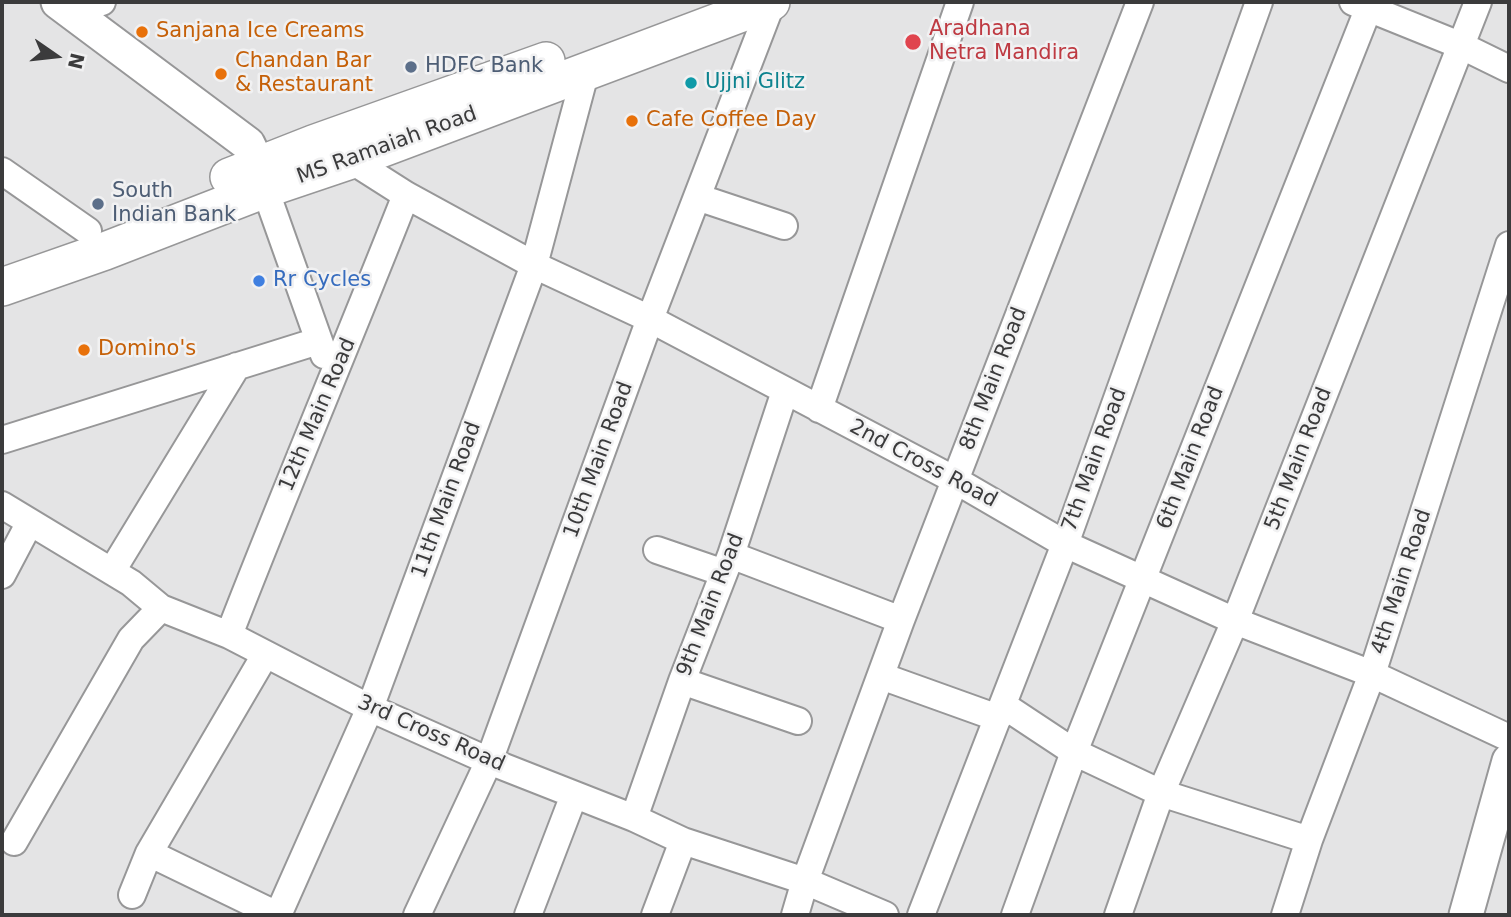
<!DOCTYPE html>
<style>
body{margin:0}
#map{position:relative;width:1511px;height:917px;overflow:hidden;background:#e4e4e5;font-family:"DejaVu Sans",sans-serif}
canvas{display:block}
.frame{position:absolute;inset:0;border:4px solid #3b3b3c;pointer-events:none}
.north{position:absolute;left:21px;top:21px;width:70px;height:70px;-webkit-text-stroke:5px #f1f1f2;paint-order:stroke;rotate:104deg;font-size:19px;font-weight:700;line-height:28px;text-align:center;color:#3b3b3c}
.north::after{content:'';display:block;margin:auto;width:24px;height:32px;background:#3b3b3c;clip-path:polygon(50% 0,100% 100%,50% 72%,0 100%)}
</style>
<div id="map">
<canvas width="1511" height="917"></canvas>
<div class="frame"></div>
<div class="north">N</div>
</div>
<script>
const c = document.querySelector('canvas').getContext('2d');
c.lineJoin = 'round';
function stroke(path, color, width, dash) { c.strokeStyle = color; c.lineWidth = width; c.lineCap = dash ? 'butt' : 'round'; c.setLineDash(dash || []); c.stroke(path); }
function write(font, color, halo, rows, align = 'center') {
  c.font = font + ' "DejaVu Sans",sans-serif'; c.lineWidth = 5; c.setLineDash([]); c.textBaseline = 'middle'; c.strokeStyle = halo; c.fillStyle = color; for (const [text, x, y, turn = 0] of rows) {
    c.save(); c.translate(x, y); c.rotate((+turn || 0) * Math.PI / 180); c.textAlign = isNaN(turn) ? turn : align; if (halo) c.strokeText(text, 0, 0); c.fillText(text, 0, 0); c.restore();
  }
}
const minor = new Path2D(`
 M1353,2L1462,46L1509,69
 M72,12L102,2
 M351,160L406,195L534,265L650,319L955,480L1065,544L1235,621L1372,674L1509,738
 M2,171L88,231
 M265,189L324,355
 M697,197L784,226
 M819,409L960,2
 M2,440L318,341
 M2,505L131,583L161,608L229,635L370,708L489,761L634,818L683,841L805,881L885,915
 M657,550L724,573
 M731,555L901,620
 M112,571L237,366
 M2,575L30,522
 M229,635C286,488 348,342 406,195
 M881,676L998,718
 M682,681L798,721
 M1003,705L1074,752L1161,793L1309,840
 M634,818L682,681L731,555L785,391
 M14,842L131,639L161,608
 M149,853L277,915
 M132,895L149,853L265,655
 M278,915L370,708L534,265L585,74
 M417,915L489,761L650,319L772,2
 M528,915L574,795
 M655,915L683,841
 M795,915L805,881L901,620L1140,2
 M921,915L1065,544L1259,2
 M1015,915L1074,752L1371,2
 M1118,915L1161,793L1235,621L1478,2
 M1285,915L1309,840L1372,674L1509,245`);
const tertiary = new Path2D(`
 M58,2L248,144L258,165L265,189
 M1466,915L1509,761`);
const secondary = new Path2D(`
 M229,177L313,144L546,61
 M2,287L105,251L265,189L351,160L771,2`);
stroke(minor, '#979798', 30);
stroke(tertiary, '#979798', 37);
stroke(secondary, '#979798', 40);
stroke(minor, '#fff', 26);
stroke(tertiary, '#fff', 33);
stroke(secondary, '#fff', 37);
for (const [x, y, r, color] of [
 [142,32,7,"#e8710a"],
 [913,42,9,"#e0444e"],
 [411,67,7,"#5c6f8a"],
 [221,74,7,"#e8710a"],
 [691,83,7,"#0f9aa8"],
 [632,121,7,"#e8710a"],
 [98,204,7,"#5c6f8a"],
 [259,281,7,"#3f7fe0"],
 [84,350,7,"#e8710a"]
]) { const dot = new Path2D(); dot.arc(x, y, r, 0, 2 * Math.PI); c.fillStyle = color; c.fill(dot); stroke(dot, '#f1f1f2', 2.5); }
write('21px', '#be3a42', '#f1f1f2', [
 ["Aradhana",929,30],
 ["Netra Mandira",929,54]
], 'left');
write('21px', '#c56008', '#f1f1f2', [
 ["Sanjana Ice Creams",156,32],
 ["Chandan Bar",235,62],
 ["& Restaurant",235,86],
 ["Cafe Coffee Day",646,121],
 ["Domino's",98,350]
], 'left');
write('21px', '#4e5e75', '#f1f1f2', [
 ["HDFC Bank",425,67],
 ["South",112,192],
 ["Indian Bank",112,216]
], 'left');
write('21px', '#0d838f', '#f1f1f2', [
 ["Ujjni Glitz",705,83]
], 'left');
write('21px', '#3b3b3c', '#f1f1f2', [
 ["MS Ramaiah Road",387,146,-20],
 ["8th Main Road",994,379,-69],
 ["12th Main Road",318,415,-67],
 ["6th Main Road",1191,458,-69],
 ["5th Main Road",1299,459,-69],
 ["10th Main Road",599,460,-70],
 ["7th Main Road",1095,460,-70],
 ["2nd Cross Road",923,464,28],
 ["11th Main Road",447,500,-70],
 ["4th Main Road",1402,582,-72],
 ["9th Main Road",711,605,-69],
 ["3rd Cross Road",431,734,24]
]);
write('21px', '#366cbe', '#f1f1f2', [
 ["Rr Cycles",273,281]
], 'left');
</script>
